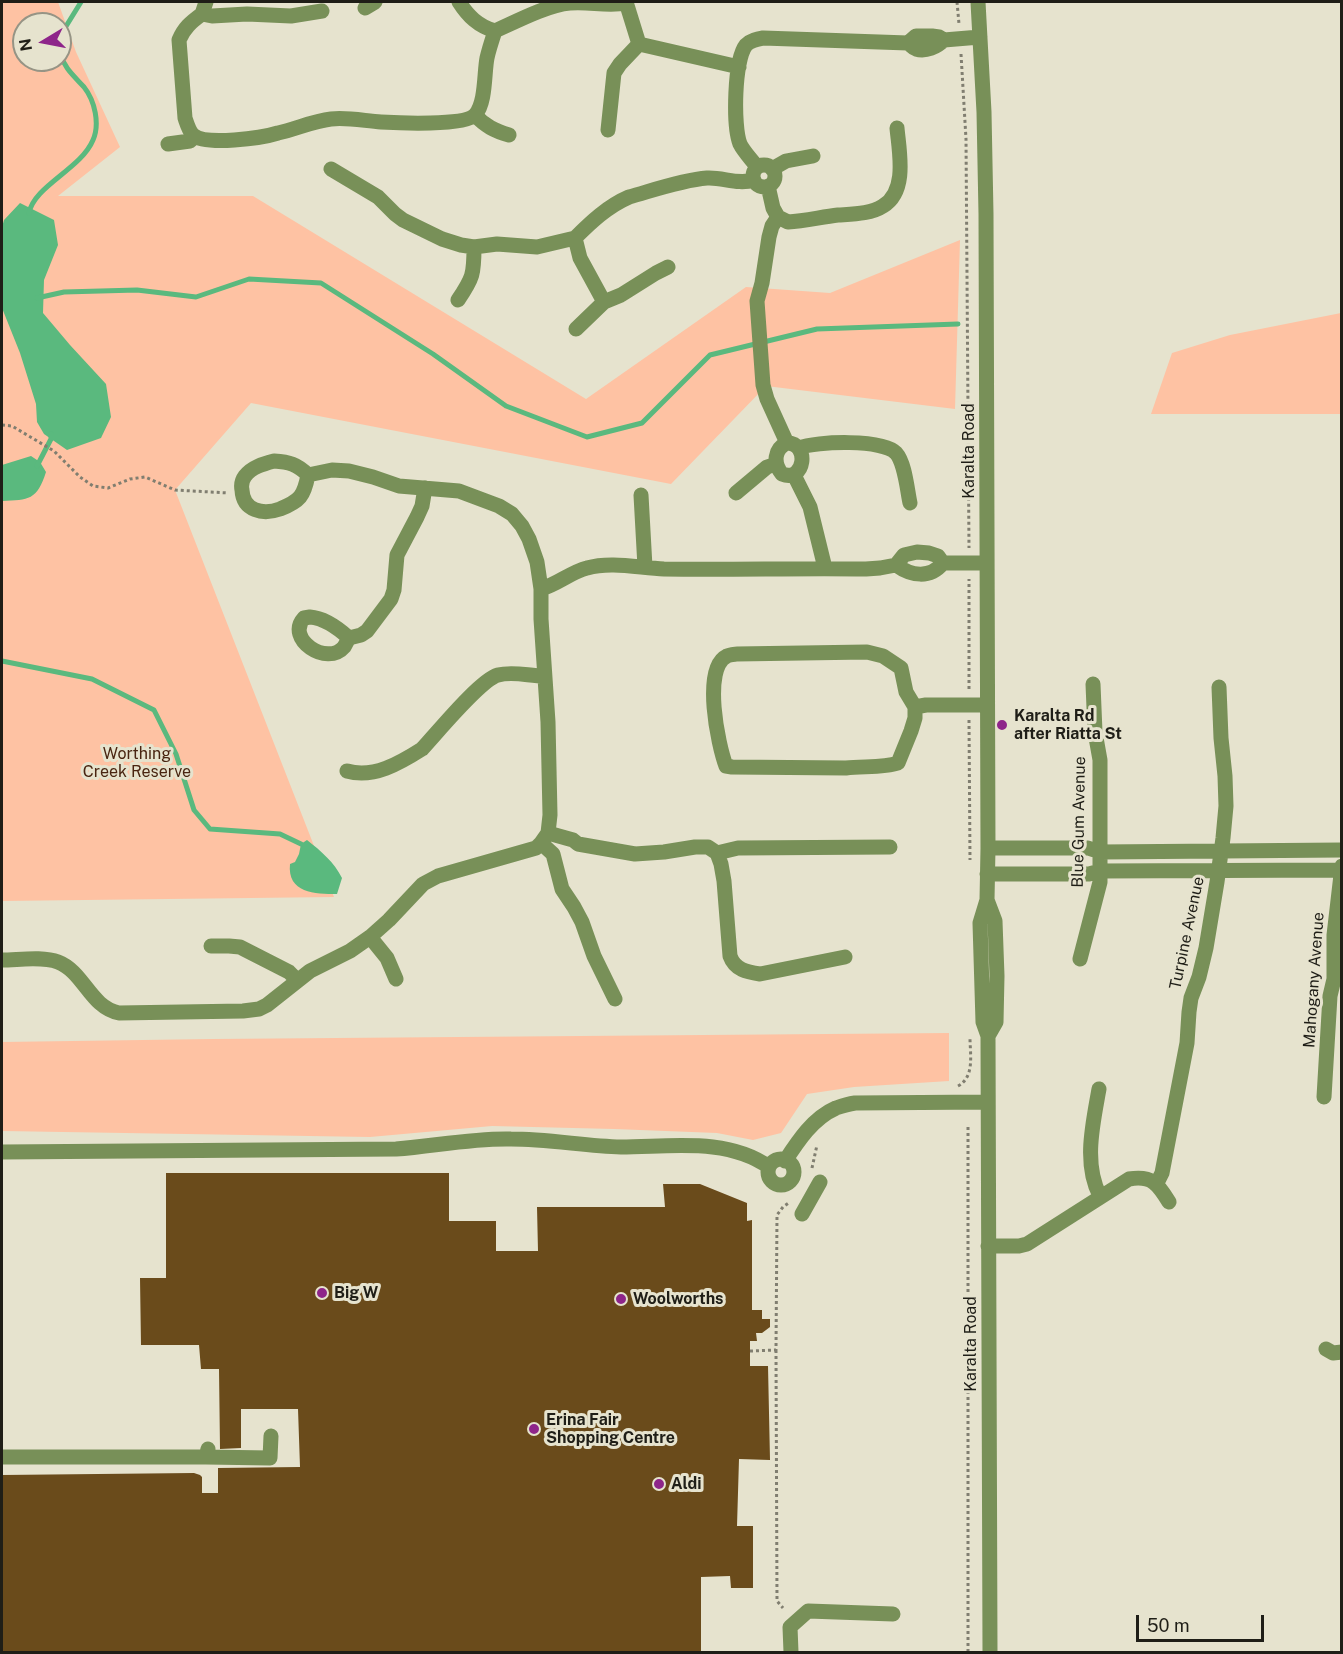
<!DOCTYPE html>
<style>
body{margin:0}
#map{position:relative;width:1343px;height:1654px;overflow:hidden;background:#e6e3ce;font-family:"Public Sans",sans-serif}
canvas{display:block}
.frame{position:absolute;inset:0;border:3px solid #1f1e17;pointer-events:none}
.north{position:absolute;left:12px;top:12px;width:60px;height:60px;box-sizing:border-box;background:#e6e3ce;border:2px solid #969485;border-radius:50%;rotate:260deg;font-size:16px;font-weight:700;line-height:24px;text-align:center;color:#1f1e17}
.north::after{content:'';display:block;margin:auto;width:21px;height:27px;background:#8e258a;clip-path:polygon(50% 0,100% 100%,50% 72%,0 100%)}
.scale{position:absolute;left:1136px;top:1615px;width:128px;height:27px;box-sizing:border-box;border:3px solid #1f1e17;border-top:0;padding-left:8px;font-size:18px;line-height:21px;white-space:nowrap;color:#1f1e17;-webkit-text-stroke:4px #e6e3ce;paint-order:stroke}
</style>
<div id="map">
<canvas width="1343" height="1654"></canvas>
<div class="frame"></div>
<div class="north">N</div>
<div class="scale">50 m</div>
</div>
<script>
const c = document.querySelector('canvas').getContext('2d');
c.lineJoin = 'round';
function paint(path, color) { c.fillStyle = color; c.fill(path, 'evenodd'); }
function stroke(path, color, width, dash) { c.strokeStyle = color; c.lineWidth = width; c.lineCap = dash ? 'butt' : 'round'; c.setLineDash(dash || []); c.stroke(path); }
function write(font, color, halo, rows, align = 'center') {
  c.font = font + ' "Public Sans",sans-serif'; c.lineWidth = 6; c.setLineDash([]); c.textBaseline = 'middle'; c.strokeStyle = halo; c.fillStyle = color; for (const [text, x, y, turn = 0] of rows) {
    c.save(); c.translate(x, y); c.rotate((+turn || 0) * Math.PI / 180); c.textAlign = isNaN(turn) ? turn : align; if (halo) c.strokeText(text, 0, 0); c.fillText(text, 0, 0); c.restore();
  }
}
paint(new Path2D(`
 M2,2H58L76,52L120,147L58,196H253L586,399L746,287L830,293L960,240L955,409L766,386L671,484L251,403L175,490L334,897L2,901ZM24,24H60V60H24Z
 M1341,313V414H1151L1172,353L1230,335Z
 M949,1033V1081L854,1087L807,1094L781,1133L753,1140L717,1133L614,1129L492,1126L370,1137L2,1131V1042L213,1039Z`), '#fec2a3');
paint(new Path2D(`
 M20,203L54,220L58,245L44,280L43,313L70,345L106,384L111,417L101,438L67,450L44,434L37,422L36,404L20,353L2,308V227L4,220Z
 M31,456L40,462L46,472C37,500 29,500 2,501V465Z
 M307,840C321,851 334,862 342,878L337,894C315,894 287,893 290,864L295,862L299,854L301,844Z`), '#5ab97e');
stroke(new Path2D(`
 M60,36L81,2
 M29,213C34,186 81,169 93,140C100,124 95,101 84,87C74,76 64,68 60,53
 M37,298L64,292L137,290L196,297L249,279L321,283L433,354L506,406L587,437L642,423L710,355L817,329L958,324
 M37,466L51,439V434
 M2,661L92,679L154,710L176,754L194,810L210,829L280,834L301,844`), '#5ab97e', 5);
paint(new Path2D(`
 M166,1173H449V1221H496V1251H538L537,1207H665L663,1184H700L747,1203V1221L752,1220V1310H762V1319H770V1327L762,1333H756L757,1341H750V1366H768L770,1460L739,1459L737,1526H753V1588H731L730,1576L701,1577V1652H2V1475L194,1473L200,1475L202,1477V1493H218V1468L300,1467L298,1409H241V1448L220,1449L219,1369H201L199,1345H141L140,1278H166Z`), '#6a4b1b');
stroke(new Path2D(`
 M957,2L959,24
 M961,54L966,139L969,548
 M2,425L12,426L54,451L80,477L93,486L108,488L130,479L145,477L175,490L228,493
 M969,689V579
 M969,720L970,860
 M958,1086C975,1077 970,1054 970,1038
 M812,1168L817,1145
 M776,1350L777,1601L783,1608
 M750,1351L776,1350L777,1215L783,1207L790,1202
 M968,1652V1124`), '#807e70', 3, [3, 3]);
stroke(new Path2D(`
 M206,2L202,14L212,16L247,14L291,16L322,11
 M459,2C468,16 478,26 495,31C515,22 547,5 570,3C589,1 607,7 626,3
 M626,2L639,44
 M978,2L984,112L986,214L988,848L987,900L980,923L983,1022L988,1036L990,1652
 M365,8L375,2
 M202,14C191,22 184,28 179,40L185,118C187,124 189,131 193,135C206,146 262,138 278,133C296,129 313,121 331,119C347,117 365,121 381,122C398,123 464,126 475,115C486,103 484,73 487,58C489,49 492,40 495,31
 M908,43L916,36H932L939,37L944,40L980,37
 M639,44L739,67
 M475,115C485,126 495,131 509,135
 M608,130L614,73L620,64L639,44
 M168,144L190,141L194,136
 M753 176a11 11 0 1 1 22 0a11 11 0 1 1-22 0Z
 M757,167C752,160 744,152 740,144C733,126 734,60 746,45C751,40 757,39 763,38L908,43C911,45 913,48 916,49C926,52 937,47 944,40
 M331,169L378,197L395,214L403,220L442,239L461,245L474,247L497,244L537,247L575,238L580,258L604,302
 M772,169L786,161L813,156
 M768,186L773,208L778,217L788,222C805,221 821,217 838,215C853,214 871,214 883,206C908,191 899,151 897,128
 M778,217L772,226L769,237L762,283L757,301L763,385L767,399L787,443
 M575,238C591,222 608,206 629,197C654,190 682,180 707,178C723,177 737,185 754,180
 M458,300C473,278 474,274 474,247
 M576,329L604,302L621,295L656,273L668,267
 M787,443C810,443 805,483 782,474C773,463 774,449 787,443Z
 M799,448C816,441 884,439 896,453C905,463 907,489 910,503
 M274,461C289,462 297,464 308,475C304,496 300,501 280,509C263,515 243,511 242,490C241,485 242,480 245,476C252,467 263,464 274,461Z
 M794,475L810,507L825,568
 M736,493L767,467L776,464
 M641,495L645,567
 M896,565C911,576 930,579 943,563H987
 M541,589C558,584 571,572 587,568C611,561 639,568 664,569C731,570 799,568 866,569L880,568L896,565L904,555L917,552L929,553L938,556L943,563
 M310,617C325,618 338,628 349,638C347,641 346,644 344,647C327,667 285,639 304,618Z
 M349,638L361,635L367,631L391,599L394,590L397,555L417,517L422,506L425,488
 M867,652L883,656L901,668L906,692L915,707V718L911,731L898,763C884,768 863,766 846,768L732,767L726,766C718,745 702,668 727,656C728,655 736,654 737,654Z
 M915,707L926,705H987
 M347,771C373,779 400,763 422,749C437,733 480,680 498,675C513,671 529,676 544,676
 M548,833L573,840L578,844L635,854L664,852L695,847H708L717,853L721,864L724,881L730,956C735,970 747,972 760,974L845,957
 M541,843L553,854L562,889L574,907L582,922L594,956L615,999
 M988,848H1088L1100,852L1342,850
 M717,853L738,848L890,847
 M987,874H1089L1100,871L1342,870
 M987,900L995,921L997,976L996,1022L988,1036
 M370,937L387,958L396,979
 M211,946H229L240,947L289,972L297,980
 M1080,959L1100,882V760L1095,732L1093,684
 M2,960C18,960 43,956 58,962C84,972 90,1007 119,1013L243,1011L259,1009L267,1005L310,971L350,951L370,937L389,920L423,884L438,876L536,848L541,843L548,833L550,815L548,722L541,619V589L537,562L529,539L522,526L512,514L499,506L459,491L399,486L373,477L349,471L332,470L308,475
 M1099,1089C1093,1123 1083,1164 1100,1196
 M1324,1097L1330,996L1334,979V935L1342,866
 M2,1152L396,1149C435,1146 472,1138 511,1139C548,1139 585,1146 621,1147C670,1147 727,1137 769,1167
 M768 1172a13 13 0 1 1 26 0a13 13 0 1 1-26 0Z
 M785,1161C798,1141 813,1118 836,1108C842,1106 849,1104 855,1103L987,1102
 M1157,1183L1162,1173L1187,1043L1189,1012L1191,998L1199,977L1206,948L1217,882L1223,838L1226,806L1225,776L1221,738L1219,687
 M802,1214L820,1182
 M988,1246H1019L1027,1244L1129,1179C1152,1175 1158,1184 1169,1202
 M1326,1349L1333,1353L1342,1352
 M2,1457H206L208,1449
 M206,1457L270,1458L271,1436
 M791,1652L790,1627L808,1611L893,1614`), '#789058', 15);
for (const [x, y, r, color] of [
 [1002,725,6,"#8e258a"],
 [322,1293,6,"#8e258a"],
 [621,1299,6,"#8e258a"],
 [534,1429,6,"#8e258a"],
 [659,1484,6,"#8e258a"]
]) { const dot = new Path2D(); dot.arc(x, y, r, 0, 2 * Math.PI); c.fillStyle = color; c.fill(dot); stroke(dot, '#e6e3ce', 2); }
write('16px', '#1f1e17', '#e6e3ce', [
 ["Karalta Road",969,451,-90],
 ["Blue Gum Avenue",1079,822,-89],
 ["Turpine Avenue",1187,933,-78],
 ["Mahogany Avenue",1314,980,-86],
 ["Karalta Road",971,1344,-90]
]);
write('bold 16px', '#1f1e17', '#e6e3ce', [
 ["Karalta Rd",1014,716],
 ["after Riatta St",1014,734],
 ["Big W",334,1293],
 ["Woolworths",633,1299],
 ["Erina Fair",546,1420],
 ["Shopping Centre",546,1438],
 ["Aldi",671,1484]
], 'left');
write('16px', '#492511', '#e6e3ce', [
 ["Worthing",137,754],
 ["Creek Reserve",137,772]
]);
</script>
